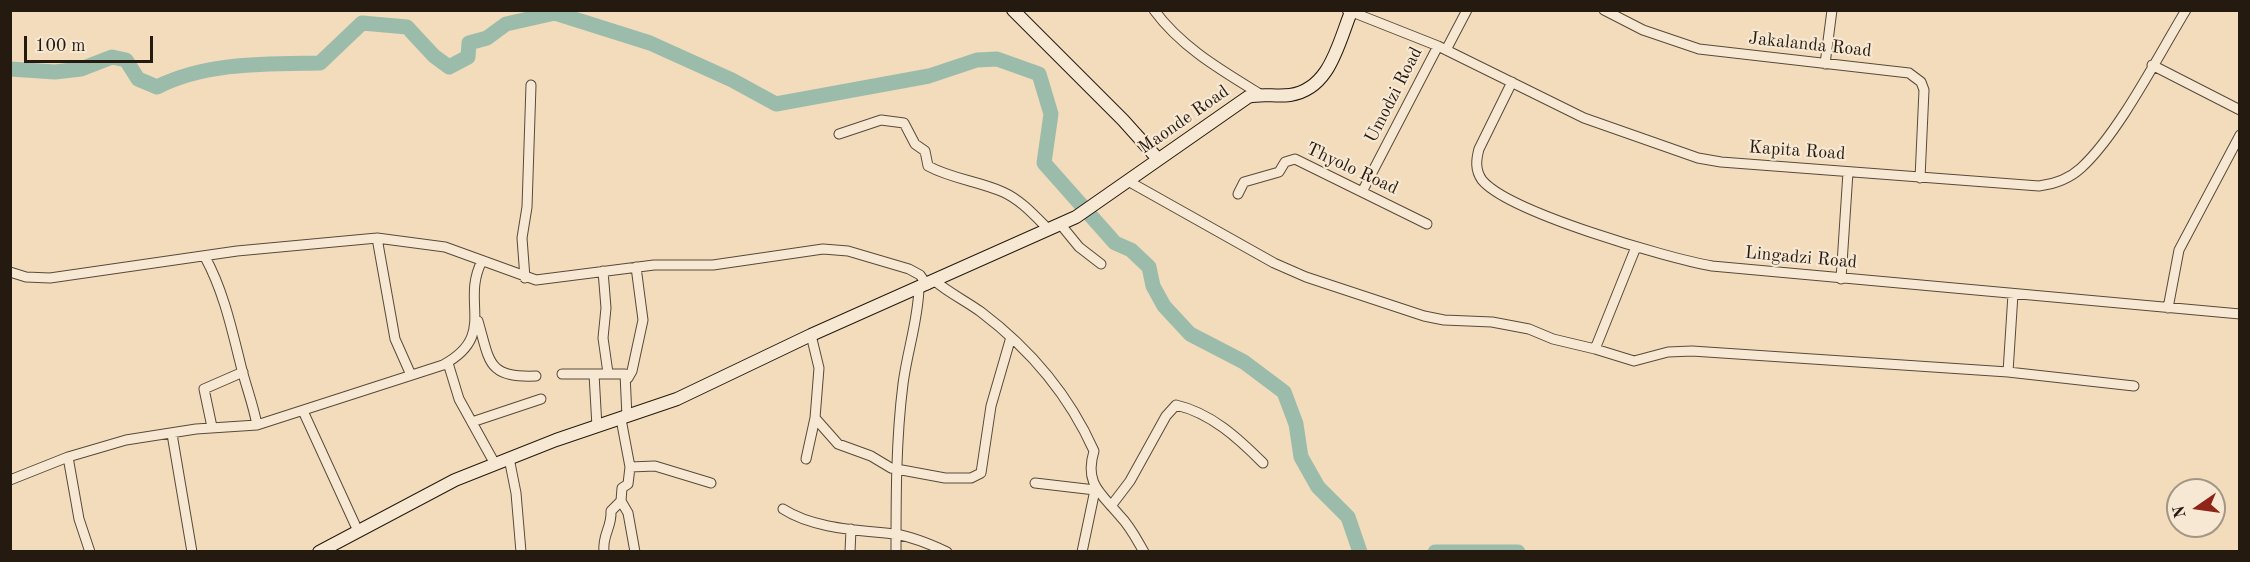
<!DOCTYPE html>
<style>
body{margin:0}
#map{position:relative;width:2250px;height:562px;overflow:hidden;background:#f2dcbc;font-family:"Old Standard TT",serif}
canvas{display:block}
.frame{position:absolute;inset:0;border:12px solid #241a0f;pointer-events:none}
.north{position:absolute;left:2166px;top:478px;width:60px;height:60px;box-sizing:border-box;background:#f7e8d3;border:2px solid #a39685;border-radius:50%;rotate:257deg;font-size:16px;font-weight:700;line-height:24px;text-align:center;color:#241a0f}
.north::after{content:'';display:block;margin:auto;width:21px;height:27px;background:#8f2418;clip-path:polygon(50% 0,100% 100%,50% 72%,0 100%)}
.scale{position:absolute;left:24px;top:36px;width:129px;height:27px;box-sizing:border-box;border:3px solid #241a0f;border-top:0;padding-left:8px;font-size:18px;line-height:21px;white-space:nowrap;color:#241a0f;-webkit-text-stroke:4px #f7e8d3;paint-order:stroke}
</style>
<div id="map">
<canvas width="2250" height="562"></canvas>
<div class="frame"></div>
<div class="north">N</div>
<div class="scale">100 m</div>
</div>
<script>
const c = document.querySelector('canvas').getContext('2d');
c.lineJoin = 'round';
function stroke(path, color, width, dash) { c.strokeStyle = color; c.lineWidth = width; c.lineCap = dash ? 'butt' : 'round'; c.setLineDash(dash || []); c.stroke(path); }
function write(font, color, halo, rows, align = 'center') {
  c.font = font + ' "Old Standard TT",serif'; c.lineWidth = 4.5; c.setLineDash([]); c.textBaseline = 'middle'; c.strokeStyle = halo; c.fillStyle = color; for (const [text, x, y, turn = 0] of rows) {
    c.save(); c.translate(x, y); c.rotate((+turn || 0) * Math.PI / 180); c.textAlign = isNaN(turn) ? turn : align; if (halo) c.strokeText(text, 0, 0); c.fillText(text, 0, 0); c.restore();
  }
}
stroke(new Path2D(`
 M10,69L55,72L81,69L112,57L126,60L138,79L157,87C207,62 265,64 320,63L362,23L407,27L434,56L449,67L468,57L469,43L487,38L506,24L555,13L650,43L732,80L776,104L929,76L977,60L997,59L1039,74L1051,114L1044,163L1115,243L1131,250L1149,267L1153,286L1164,306L1190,334L1244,362L1284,392L1296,424L1301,457L1318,487L1348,517L1360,552
 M1435,552H1518`), '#9cbcab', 15);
const street = new Path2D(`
 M1154,10C1181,47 1221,70 1260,94
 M1347,10L1438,46L1584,118L1698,158L1721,162L2039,186C2055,184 2069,179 2081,168C2119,133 2158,56 2186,10
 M1604,10L1643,30L1699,49L1909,73L1921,82L1924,90L1920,178
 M1446,50L1467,10
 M1825,64L1832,10
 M2152,65L2240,110
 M1512,82L1479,149C1476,160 1475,170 1482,180C1508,212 1667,258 1712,266L2240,314
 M839,134L881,120L904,123L915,144L925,151L928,166C952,179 978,181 1003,192C1021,200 1035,216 1049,230
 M1128,181L1274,263L1306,277L1424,316L1444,320L1492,322L1529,329L1553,339L1595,349L1634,361L1668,352L1692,351L2008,372L2134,386
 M1363,190L1438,46
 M1238,194L1244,182L1279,172L1285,162L1295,159L1427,224
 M1061,225L1079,247L1101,264
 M377,238L395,339L411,375
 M205,257C223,290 231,326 240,362C245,384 253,403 257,425
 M603,271L606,308L603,338L608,373
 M10,272L26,277L50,278L237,251L377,238L445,247L536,280L654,265H713L823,249L848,251L909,269L920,275L927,285
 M525,278L522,238L527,207L531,85
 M1841,279L1848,172
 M935,281C949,293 966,301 981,312C1030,349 1069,395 1094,451C1084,484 1101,493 1120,516C1130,526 1137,540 1144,552
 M2168,308L2179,250L2240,135
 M478,321C490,362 487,378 536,376
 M811,335L819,368L815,418L838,444L871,456L891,468L945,478H971L981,473L991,406L1011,337
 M1595,349L1636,247
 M448,363L459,399L495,464
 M2008,372L2013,294
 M562,374H625L627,417
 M594,374L597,427
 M628,378L632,371L643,320L636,267
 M303,411L358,531
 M472,422L541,399
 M212,427L204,389L243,372
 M172,434L192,552
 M68,457L79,519L90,552
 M509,458L516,493L521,552
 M806,459L815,418
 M630,467L655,466L711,483
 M10,480L68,457L126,440L196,429L257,425L443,365C498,335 460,303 482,261
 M1035,483L1095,490L1082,552
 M621,501L628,513L635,552
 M1111,506L1130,481L1166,416L1176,405C1211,413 1238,438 1263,463
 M783,509C814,529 859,530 895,534C913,537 930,544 947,552
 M604,552C602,534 612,528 611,511L621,501L622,488L628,484L630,467L621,419
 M850,552L851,529
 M896,552C896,496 896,439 903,384C907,352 918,321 919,288`);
const secondary = new Path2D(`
 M1013,10L1123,120L1158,159
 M319,552L455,480L556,440L677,399L811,335L1076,217L1248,97C1262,93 1275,97 1290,95C1330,89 1338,44 1351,12`);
stroke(street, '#584a3a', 11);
stroke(secondary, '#241a0f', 14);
stroke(street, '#f7e8d3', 9);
stroke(secondary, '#f7e8d3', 12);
write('18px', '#241a0f', '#f7e8d3', [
 ["Jakalanda Road",1810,45,6],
 ["Umodzi Road",1394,95,-63],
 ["Maonde Road",1184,120,-35],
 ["Kapita Road",1797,151,4],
 ["Thyolo Road",1352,169,25],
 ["Lingadzi Road",1801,258,5]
]);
</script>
